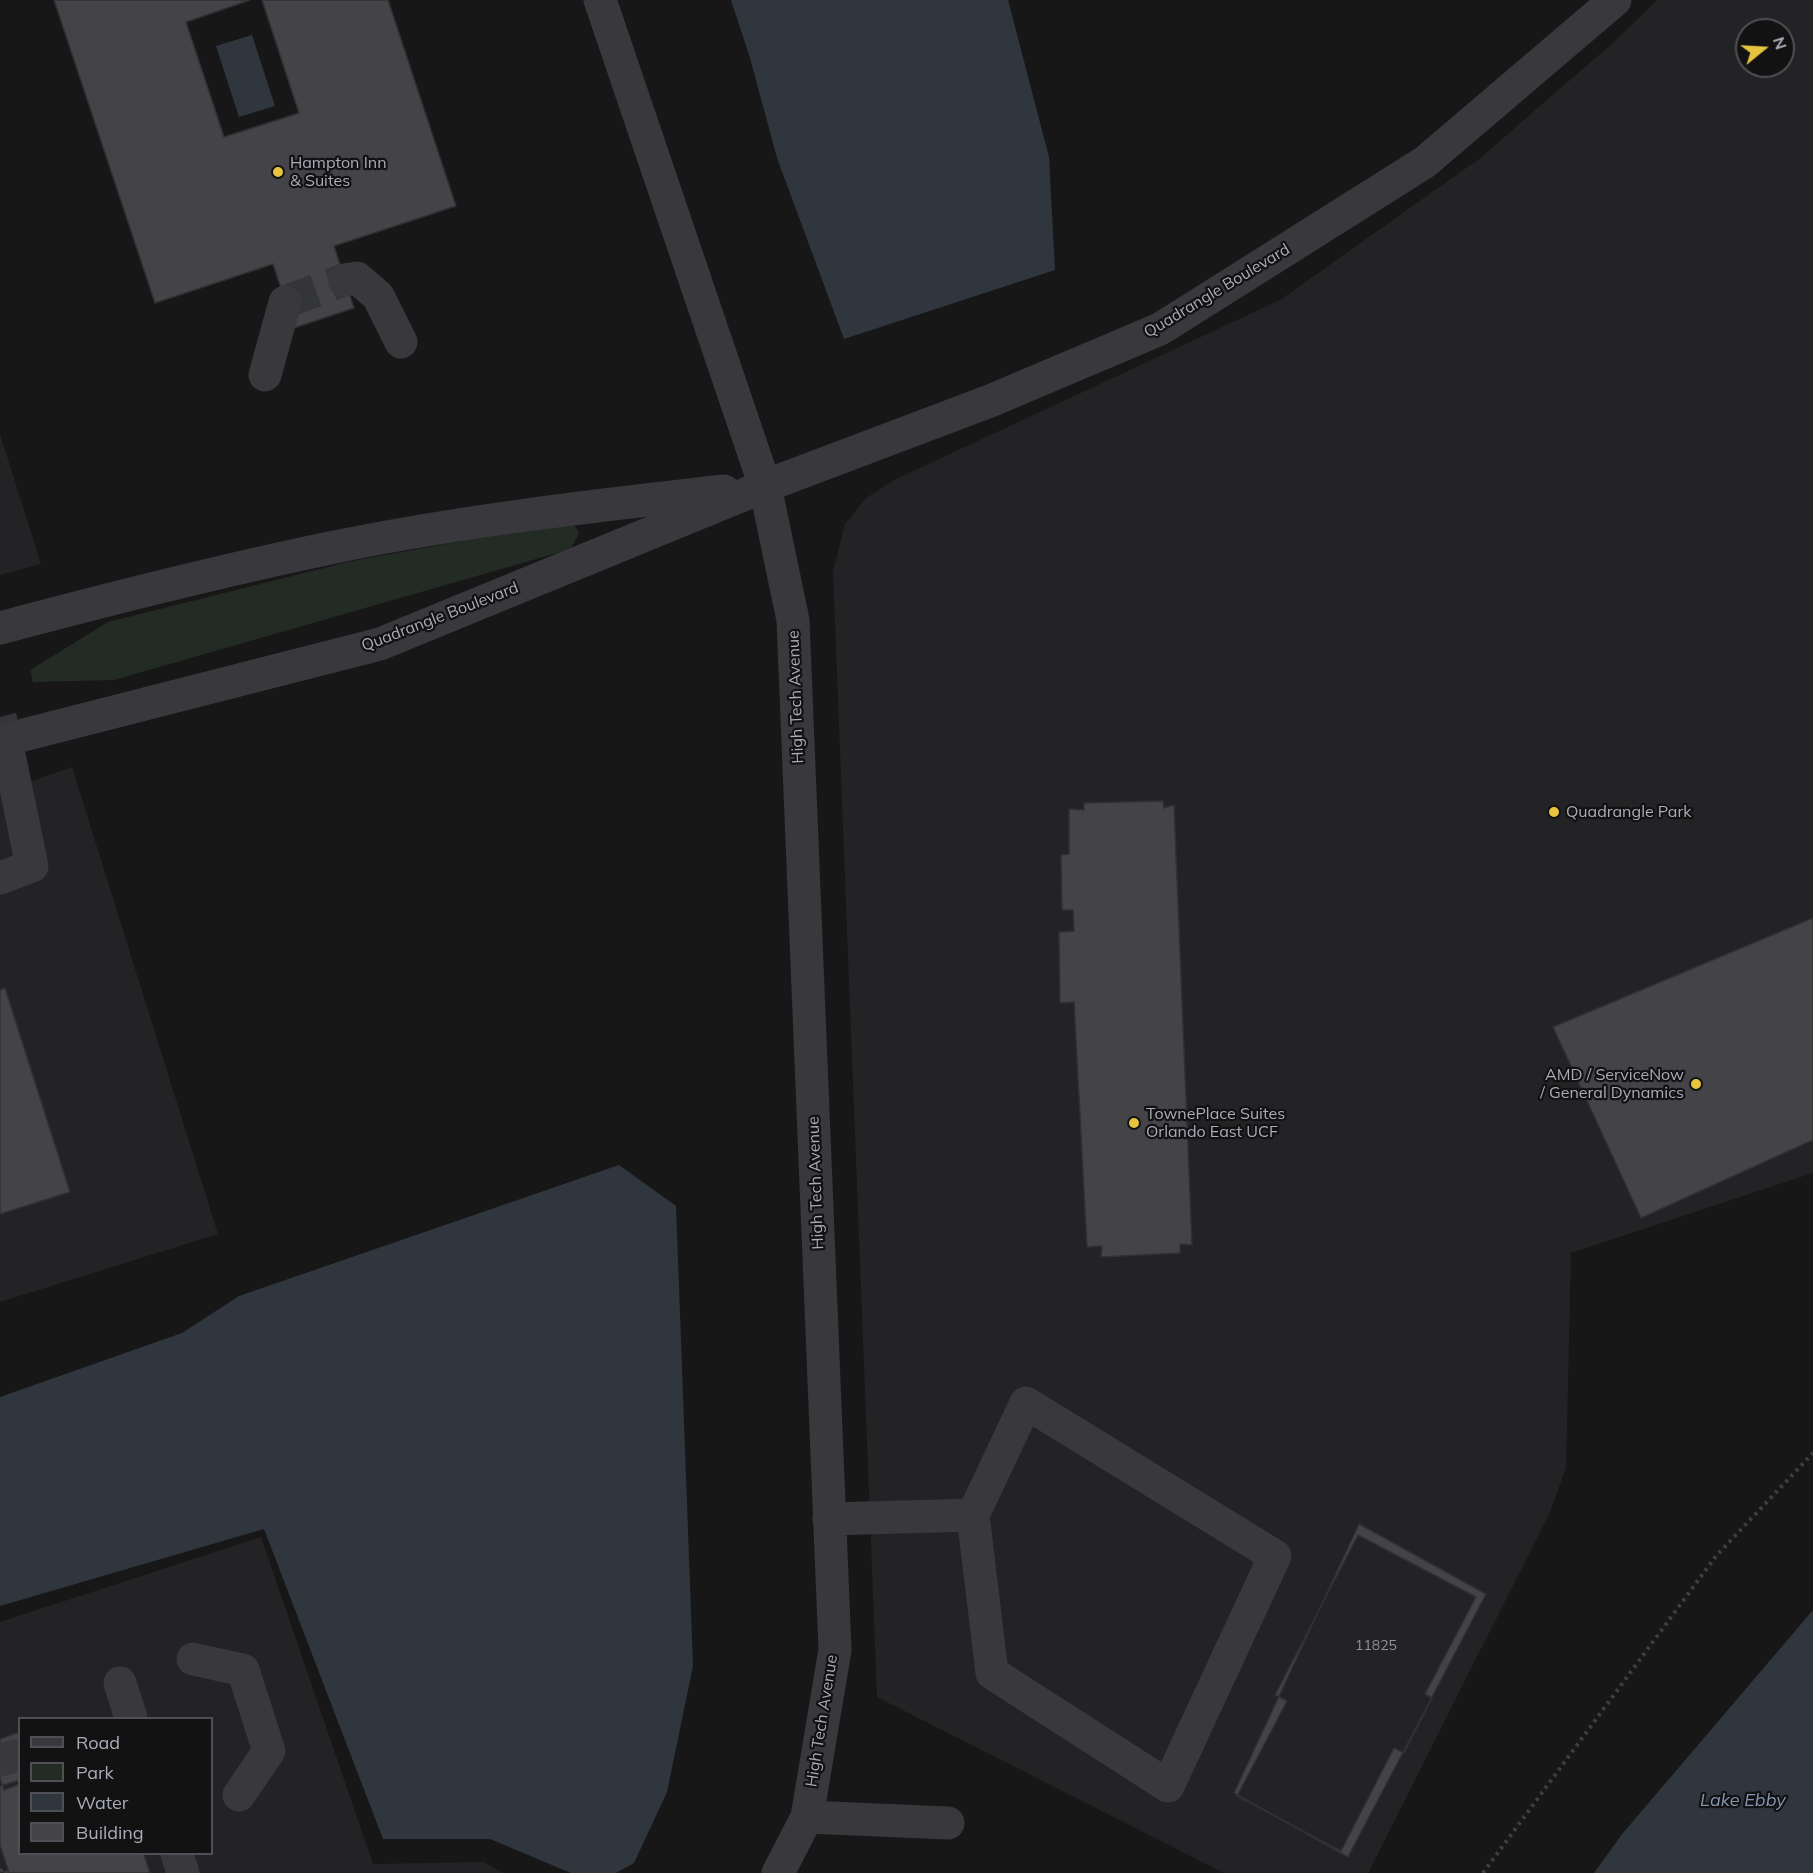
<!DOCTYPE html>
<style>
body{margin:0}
#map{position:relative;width:1813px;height:1873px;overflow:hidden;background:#171718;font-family:Mulish,sans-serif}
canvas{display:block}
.legend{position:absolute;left:18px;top:1717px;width:195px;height:138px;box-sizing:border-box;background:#121213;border:2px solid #4f5055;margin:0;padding:8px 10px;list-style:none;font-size:18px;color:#aaacb8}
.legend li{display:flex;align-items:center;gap:12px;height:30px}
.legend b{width:30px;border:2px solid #4f5055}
.north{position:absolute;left:1735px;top:18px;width:60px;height:60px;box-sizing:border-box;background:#121213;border:2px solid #4f5055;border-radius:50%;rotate:72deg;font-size:16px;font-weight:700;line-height:24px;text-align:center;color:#aaacb8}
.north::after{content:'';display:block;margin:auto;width:21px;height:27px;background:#e7c440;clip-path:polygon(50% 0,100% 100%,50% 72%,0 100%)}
</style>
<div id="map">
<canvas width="1813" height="1873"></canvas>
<ul class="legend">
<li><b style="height:8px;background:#38383d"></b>Road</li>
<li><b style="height:16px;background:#232b25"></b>Park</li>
<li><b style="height:16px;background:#2f363e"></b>Water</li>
<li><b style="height:16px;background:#444448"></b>Building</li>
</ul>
<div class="north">N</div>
</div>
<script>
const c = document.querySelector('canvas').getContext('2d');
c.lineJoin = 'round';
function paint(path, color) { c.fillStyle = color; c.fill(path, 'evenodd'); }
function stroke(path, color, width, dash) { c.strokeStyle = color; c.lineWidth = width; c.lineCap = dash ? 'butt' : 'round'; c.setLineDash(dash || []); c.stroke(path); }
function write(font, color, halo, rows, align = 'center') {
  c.font = font + ' Mulish,sans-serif'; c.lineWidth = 4.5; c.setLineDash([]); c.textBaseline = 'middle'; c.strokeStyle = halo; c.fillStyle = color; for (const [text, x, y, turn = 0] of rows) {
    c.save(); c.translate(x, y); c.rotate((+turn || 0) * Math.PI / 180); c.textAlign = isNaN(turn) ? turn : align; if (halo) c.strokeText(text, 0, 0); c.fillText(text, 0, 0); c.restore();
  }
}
paint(new Path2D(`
 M1657,0H1813V1173L1571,1253L1566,1468L1550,1512L1368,1873H1224L877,1697L833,572L845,524L866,498L894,480L1280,300L1479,159L1615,41ZM1747,30H1783V66H1747Z
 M0,434L41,564L0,575Z
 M72,767L218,1234L0,1302V792Z
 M261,1537L373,1864L484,1862L503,1873H0V1622ZM20,1718H212V1854H20Z`), '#232325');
paint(new Path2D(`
 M572,521L579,533L571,549L114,680L33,682L30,670L108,622L352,561Z`), '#232b25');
paint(new Path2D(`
 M731,0H1008L1049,157L1055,270L844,339L777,158L750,58Z
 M252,35L275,106L239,117L216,46Z
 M619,1165L676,1206L693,1666L667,1792L634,1863L616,1873H571L490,1839H383L264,1529L0,1606V1397L182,1333L239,1296Z
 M1813,1610V1873H1594L1623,1833Z`), '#2f363e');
const building = new Path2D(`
 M54,0H250L186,22L224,137L299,113L262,0H388L456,206L334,246L354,308L294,328L273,264L155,303Z
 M1163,801L1164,808L1174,805L1192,1245L1180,1244V1253L1101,1257L1102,1246L1087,1247L1074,1002L1060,1003L1059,932L1074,931L1073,910H1062L1061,855L1069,854V809L1084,810V803Z
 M1813,918V1140L1641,1218L1553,1027Z
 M5,988L70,1192L0,1214V990Z
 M1359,1524L1486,1594L1348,1857L1234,1793Z
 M1358,1535L1476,1597L1425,1694L1432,1698L1404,1753L1394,1748L1341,1851L1237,1796L1287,1701L1275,1695Z
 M20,1732V1784L4,1790L0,1779V1739Z
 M20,1780V1854H149L144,1855L150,1873H9L0,1845V1786Z`);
paint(building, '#444448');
stroke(building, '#313134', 1.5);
stroke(new Path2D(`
 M285,302L344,280
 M0,717L6,740`), '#343538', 33, [33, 16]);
stroke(new Path2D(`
 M0,1871L5,1869L6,1873
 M1483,1873L1716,1556L1813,1453`), '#3e3f44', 4, [3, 4.5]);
stroke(new Path2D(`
 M600,0L765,486L793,620L835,1650L807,1817L778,1873
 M344,280L357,278L378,296L401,342
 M265,375L285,302
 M0,628C109,599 219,571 330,548C460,521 592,506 724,491
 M0,741L380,644L765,486L990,401L1160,329L1425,162L1615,0
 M0,878L32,866L6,740
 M829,1519L973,1515L1026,1403L1275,1556L1168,1786L992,1673L973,1515
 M193,1659L243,1670L269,1751L239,1795
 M120,1683L131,1718
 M0,1760L20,1755
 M807,1817L948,1823
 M177,1854L183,1873`), '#38383d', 33);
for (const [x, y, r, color] of [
 [278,172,6,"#e7c440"],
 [1554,812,6,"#e7c440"],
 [1696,1084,6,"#e7c440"],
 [1134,1123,6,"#e7c440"]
]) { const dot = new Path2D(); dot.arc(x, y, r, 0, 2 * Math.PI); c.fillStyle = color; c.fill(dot); stroke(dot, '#121213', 2); }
write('14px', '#90929c', null, [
 ["11825",1376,1646]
]);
write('16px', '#aaacb8', '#121213', [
 ["Hampton Inn",290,163],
 ["& Suites",290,181],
 ["Quadrangle Park",1566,812],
 ["AMD / ServiceNow",1684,1075,"right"],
 ["/ General Dynamics",1684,1093,"right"],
 ["TownePlace Suites",1146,1114],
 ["Orlando East UCF",1146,1132]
], 'left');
write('16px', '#aaacb8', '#121213', [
 ["Quadrangle Boulevard",1217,291,-31],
 ["Quadrangle Boulevard",440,617,-21],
 ["High Tech Avenue",796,697,-92],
 ["High Tech Avenue",816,1183,-92],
 ["High Tech Avenue",822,1721,-81]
]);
write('italic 18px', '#8395b0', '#121213', [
 ["Lake Ebby",1743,1801]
]);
</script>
